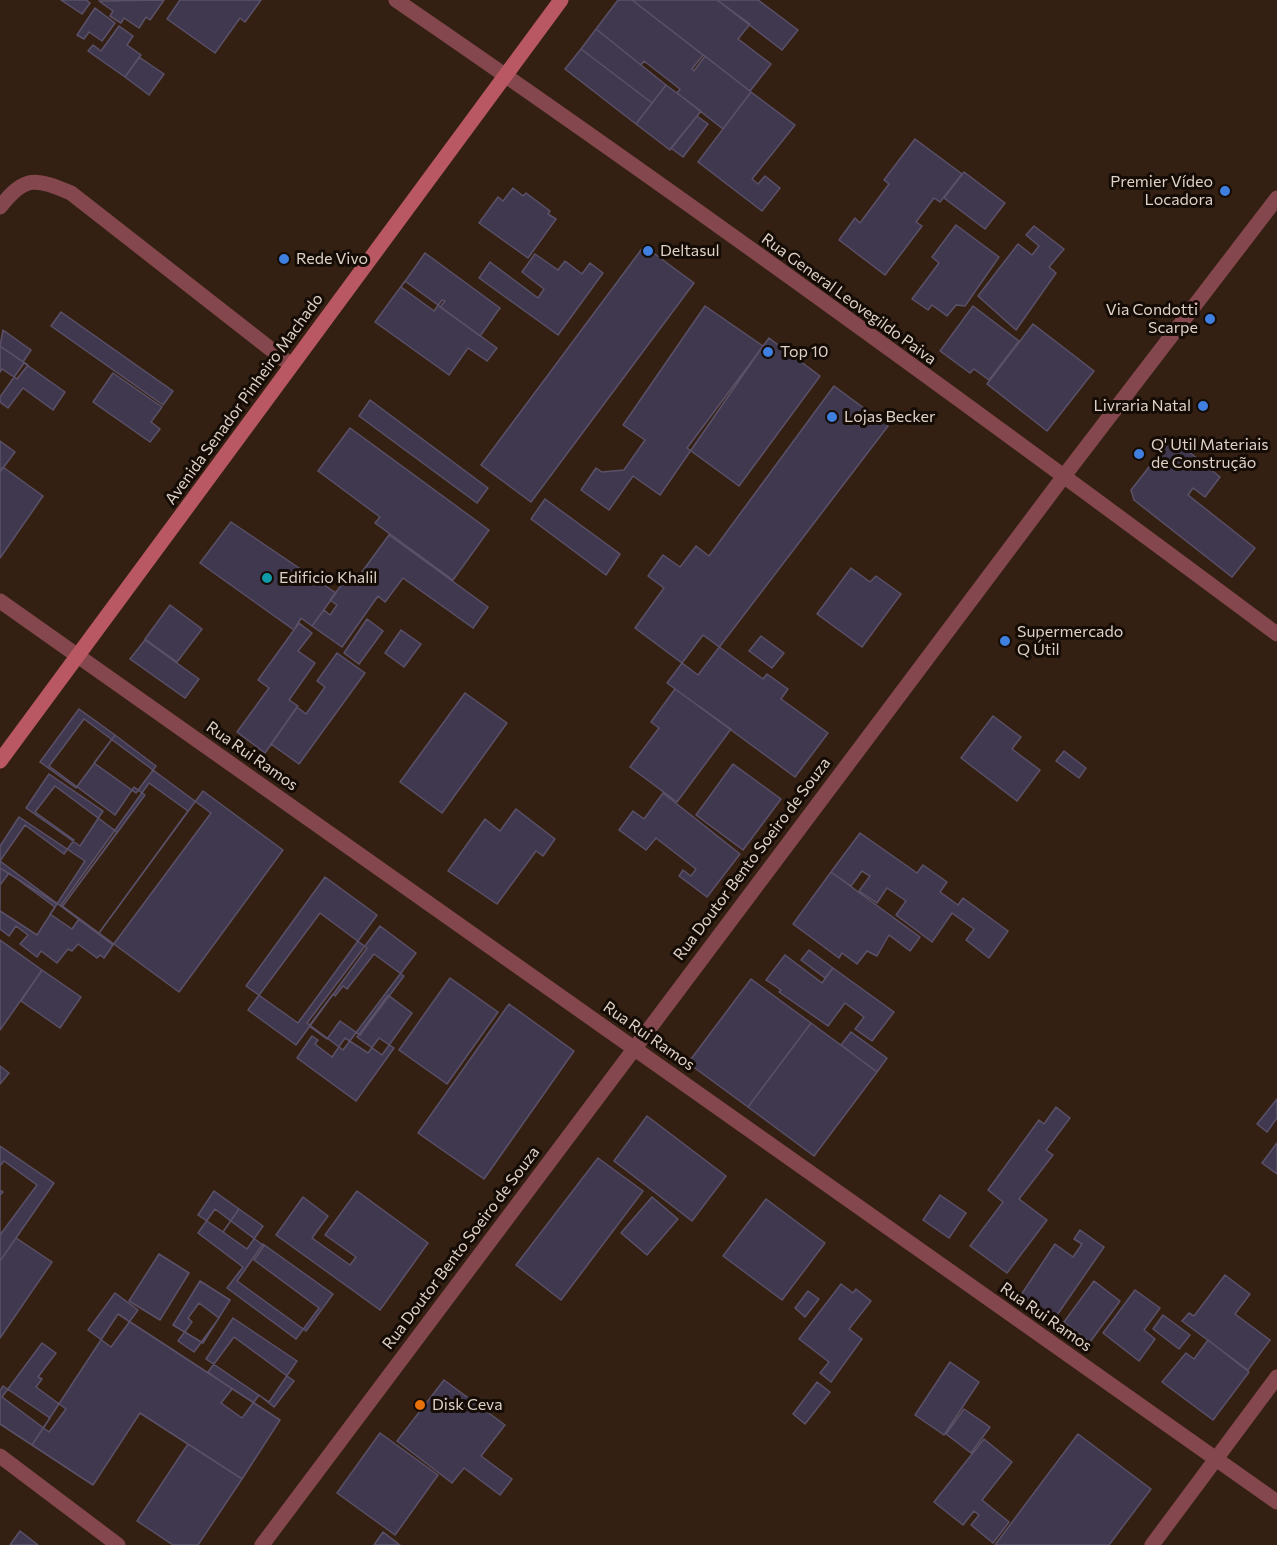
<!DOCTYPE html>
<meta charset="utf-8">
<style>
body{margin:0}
canvas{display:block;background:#342012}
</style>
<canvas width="1277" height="1545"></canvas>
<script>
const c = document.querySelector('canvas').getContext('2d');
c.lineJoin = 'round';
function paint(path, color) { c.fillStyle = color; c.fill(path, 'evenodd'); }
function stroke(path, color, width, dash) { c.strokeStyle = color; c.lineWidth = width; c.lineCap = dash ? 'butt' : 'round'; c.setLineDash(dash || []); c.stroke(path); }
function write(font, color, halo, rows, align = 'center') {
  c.font = font + ' Commissioner,sans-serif'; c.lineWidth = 6; c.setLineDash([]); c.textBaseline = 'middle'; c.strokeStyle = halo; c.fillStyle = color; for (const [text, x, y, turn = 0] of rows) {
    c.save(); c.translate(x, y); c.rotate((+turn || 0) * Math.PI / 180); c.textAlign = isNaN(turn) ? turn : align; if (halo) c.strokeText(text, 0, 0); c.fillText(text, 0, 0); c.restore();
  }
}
const building = new Path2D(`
 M61,0H86L90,3L82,14Z
 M164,0L150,20L146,17L139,28L124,18L121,23L110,16L113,11L99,1Z
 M180,0H261L245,22L240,18L215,53L167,19Z
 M618,0H632L703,55L692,69L694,71L705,56L751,92L723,129L677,93L680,89L644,61L641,65L596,29Z
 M632,0H717L750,24L738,39L771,64L750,91Z
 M717,0H758L798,30L782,50Z
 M95,8L115,23L102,41L89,32L84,39L77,35Z
 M119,26L133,36L127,45L141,55L125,77L88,51L93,45L101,51Z
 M596,29L666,85L652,103L581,49Z
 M581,49L652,103L636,124L565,69Z
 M139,57L164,74L149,95L125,77Z
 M666,85L701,111L670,150L636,124Z
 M751,92L795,125L752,179L758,184L765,176L780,188L762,211L698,162Z
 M697,116L708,124L683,157L671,148Z
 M915,139L962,174L940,202L934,198L916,222L922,226L885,275L839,240L855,218L860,223L889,184L884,180Z
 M964,172L1005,203L985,229L944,198Z
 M513,188L523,196L526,193L550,211L548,214L556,219L528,258L479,223L498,197L503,201Z
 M956,225L999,257L965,306L956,305L947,316L932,305L928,310L912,299L939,263L932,257Z
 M1034,226L1064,249L1049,267L1056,273L1016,330L978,296L1018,244L1032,255L1039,246L1026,235Z
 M644,246L694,283L531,502L481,465Z
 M425,253L500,308L480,336L440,307L445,301L442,300L434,311L401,287Z
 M535,254L558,270L565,261L582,274L590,263L603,273L558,335L479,278L490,262L538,298L544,289L522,272Z
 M405,281L497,348L487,361L468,348L449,375L375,322Z
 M705,306L763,346L660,495L633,476L609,510L581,490L596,468L602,472L624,470L645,440L623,425Z
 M973,306L1019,341L989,380L974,369L970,373L940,351Z
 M61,312L173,391L163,405L51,326Z
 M1033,324L1094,371L1047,431L987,384Z
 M3,330L31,350L23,362L0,346Z
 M769,338L820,376L739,486L687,448Z
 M0,346L28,365L17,379L2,369L0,372Z
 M24,363L65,392L53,410L23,388L8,408L0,402V397Z
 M113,373L162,407L151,422L160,429L150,442L93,402Z
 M834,386L888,426L698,675L635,628L664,588L648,576L663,555L680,567L696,546L709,556Z
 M370,400L488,488L477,503L359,416Z
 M350,428L489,530L453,580L375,523L380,517L318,471Z
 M1172,438L1220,477L1205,497L1193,488L1188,495L1255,548L1232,577L1134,500L1131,490Z
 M0,441L15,452L0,472Z
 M3,467L43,496L0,558V471Z
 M545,499L620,554L606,575L531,519Z
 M231,522L336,593L312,626L301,618L294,630L200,563Z
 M389,535L488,607L473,628L403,578L385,602L378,596L342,647L312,626L324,610L330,615L337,605L330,600L349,575L356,580Z
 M851,568L870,582L876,576L901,594L862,647L817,614Z
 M170,605L202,629L177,662L145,639Z
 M367,619L383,631L359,664L344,653Z
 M299,623L312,633L298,651L315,663L289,700L298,706L265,753L237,732L269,688L258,680Z
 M401,630L421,644L404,667L385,653Z
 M703,635L763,679L767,674L788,689L781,699L828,733L795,777L667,683Z
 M761,636L784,653L772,668L749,651Z
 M145,640L199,679L185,698L130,659Z
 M337,653L365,673L299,764L271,744L297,707L306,714L325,687L317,681Z
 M675,689L731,729L677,802L630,767L659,728L651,722Z
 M465,693L507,723L442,813L400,782Z
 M79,709L115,735L76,788L40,762Z
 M993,716L1021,737L1012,749L1040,770L1017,801L961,758Z
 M84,719L211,813L113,945L62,907L145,795L134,787L115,815L49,766Z
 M115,735L156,766L136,793L94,763Z
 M1064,751L1086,768L1079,778L1056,761Z
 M733,764L781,799L743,850L696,815Z
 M49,774L103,811L80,846L26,808Z
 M149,783L188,811L99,933L61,905Z
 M55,786L117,832L62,907L0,861L25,825L64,854L74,840L35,812Z
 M203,791L283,850L179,992L99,933Z
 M663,793L740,854L707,897L679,876L683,870L691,876L696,869L656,838L646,850L619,830L633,811L644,819Z
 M516,809L555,839L543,856L536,851L497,904L448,871L485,819L500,831Z
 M19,817L85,861L57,904L0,868V846Z
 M860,833L917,873L923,865L947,882L940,892L958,905L963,898L1008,931L989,958L966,940L974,929L952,913L932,942L896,915L906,901L887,888L877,903L859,891L870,876L862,871L851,886L831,872Z
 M0,868L57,904L37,935L0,911Z
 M831,872L920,937L910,951L889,935L877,956L867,951L857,964L842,953L839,958L793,924Z
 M9,873L55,907L50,914L72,929L79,919L113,945L104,958L100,955L97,958L78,944L72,951L68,949L57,963L41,951L37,957L20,944L28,935L16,926L9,936L0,929V885Z
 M325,877L377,915L298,1023L246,986Z
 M320,913L367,948L296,1045L248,1010Z
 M380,926L416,953L343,1050L307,1023Z
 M0,940L42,970L0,1030Z
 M809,950L833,968L825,978L801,960Z
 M374,954L404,976L360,1035L340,1021L327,1039L309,1026L333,994L335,996L343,986L347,989Z
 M785,955L822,983L833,968L894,1012L872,1041L855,1029L864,1017L845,1003L828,1026L779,992L781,990L766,980Z
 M42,970L81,997L60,1028L21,1001Z
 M450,978L498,1012L447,1084L399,1050Z
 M751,979L811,1023L748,1107L688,1063Z
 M388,995L412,1013L382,1055L357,1037Z
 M509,1004L574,1051L484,1179L418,1133Z
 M811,1023L877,1072L814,1156L748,1107Z
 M851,1032L887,1058L877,1072L841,1045Z
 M312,1036L318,1040L315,1044L332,1057L345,1038L368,1053L379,1038L394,1048L356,1101L297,1058Z
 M0,1066L9,1073L0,1084Z
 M1277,1099V1118L1267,1132L1257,1124Z
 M1056,1107L1070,1118L1046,1150L1053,1155L1019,1199L1047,1220L1007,1273L970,1246L1003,1202L988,1190L1039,1120L1044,1124Z
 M647,1116L726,1176L692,1221L614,1161Z
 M1277,1143V1174L1262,1163Z
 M0,1146L54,1183L0,1261Z
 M598,1158L643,1191L561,1300L516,1265Z
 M4,1161L37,1185L0,1235V1195L3,1192L0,1190V1166Z
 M214,1191L239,1209L223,1232L198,1215Z
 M357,1191L428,1243L380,1310L276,1235L303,1197L328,1216L312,1238L350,1265L356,1257L325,1235Z
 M940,1195L966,1213L949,1238L923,1220Z
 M652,1197L678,1219L647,1255L621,1233Z
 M766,1199L825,1243L782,1300L723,1256Z
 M215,1209L264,1246L254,1260L319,1308L296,1339L227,1288L243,1267L198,1233Z
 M239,1209L263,1226L247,1249L223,1232Z
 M1080,1230L1104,1247L1055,1318L1021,1295L1055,1244L1073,1257L1082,1244L1074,1239Z
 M16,1238L52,1262L0,1338V1261Z
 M263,1244L333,1294L306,1331L237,1281Z
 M159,1254L189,1273L160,1320L129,1301Z
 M1225,1275L1250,1294L1235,1314L1270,1340L1248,1370L1182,1321L1189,1313L1194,1316Z
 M200,1281L230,1300L203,1343L173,1325Z
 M1094,1281L1120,1301L1090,1342L1064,1322Z
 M841,1284L853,1293L856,1289L871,1301L849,1329L862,1339L831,1382L820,1373L829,1362L799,1339Z
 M1135,1290L1160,1308L1144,1330L1155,1339L1139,1361L1103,1333Z
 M808,1291L819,1299L805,1317L795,1308Z
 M115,1293L138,1310L111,1347L88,1330Z
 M199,1303L219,1318L194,1352L178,1341L192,1322L188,1318Z
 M118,1314L280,1420L242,1479L140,1413L93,1485L32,1445Z
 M1163,1315L1190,1335L1179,1349L1153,1329Z
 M233,1318L297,1361L269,1402L206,1359Z
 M234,1337L294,1381L274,1407L259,1395L242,1418L221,1403L232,1389L208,1372Z
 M1208,1340L1249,1372L1213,1420L1162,1382L1186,1353L1194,1359Z
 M42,1343L56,1353L38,1377L42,1379L36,1387L66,1409L49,1432L2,1397Z
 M950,1362L979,1382L944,1435L915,1415Z
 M444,1380L505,1425L481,1456L512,1479L500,1495L464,1468L452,1483L397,1441Z
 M817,1382L830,1392L805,1424L793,1414Z
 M3,1386L50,1418L32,1445L0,1424V1391Z
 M964,1409L990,1427L971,1453L946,1434Z
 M380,1433L438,1475L395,1535L337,1493Z
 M1078,1434L1151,1489L1109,1545H995Z
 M984,1439L1012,1462L982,1500L1009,1522L993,1543L971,1525L979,1515L974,1511L963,1525L934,1502Z
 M188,1444L242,1479L198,1545H173L137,1521Z
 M20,1531L38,1545H10Z
 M383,1532L400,1545H374Z`);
paint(building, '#40384e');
stroke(building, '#5a5169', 1.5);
stroke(new Path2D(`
 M396,0C694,204 987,418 1277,634
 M0,207C26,175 35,178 71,193L291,365
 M0,601L1277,1502
 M0,1456L118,1545
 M262,1545L1064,476L1277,198
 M1152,1545L1277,1377`), '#84474d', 15);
stroke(new Path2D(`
 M0,761L561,0`), '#b95863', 15);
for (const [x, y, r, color] of [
 [1225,191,6,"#3f7fe0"],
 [648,251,6,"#3f7fe0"],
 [284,259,6,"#3f7fe0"],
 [1210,319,6,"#3f7fe0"],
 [768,352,6,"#3f7fe0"],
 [1203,406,6,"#3f7fe0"],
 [832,417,6,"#3f7fe0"],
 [1139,454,6,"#3f7fe0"],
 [267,578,6,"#0f9aa8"],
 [1005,641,6,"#3f7fe0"],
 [420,1405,6,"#e8710a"]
]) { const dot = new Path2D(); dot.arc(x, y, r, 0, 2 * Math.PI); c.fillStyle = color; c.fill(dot); stroke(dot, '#150c06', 2); }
write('16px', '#dfd1c8', '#150c06', [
 ["Premier Vídeo",1213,182,"right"],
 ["Locadora",1213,200,"right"],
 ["Deltasul",660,251],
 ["Rede Vivo",296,259],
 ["Via Condotti",1198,310,"right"],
 ["Scarpe",1198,328,"right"],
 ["Top 10",780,352],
 ["Livraria Natal",1191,406,"right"],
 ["Lojas Becker",844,417],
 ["Q' Util Materiais",1151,445],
 ["de Construção",1151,463],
 ["Edificio Khalil",279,578],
 ["Supermercado",1017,632],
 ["Q Útil",1017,650],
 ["Disk Ceva",432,1405]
], 'left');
write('16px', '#dfd1c8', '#150c06', [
 ["Rua General Leovegildo Paiva",849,299,36],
 ["Avenida Senador Pinheiro Machado",244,399,-54],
 ["Rua Rui Ramos",252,756,35],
 ["Rua Doutor Bento Soeiro de Souza",752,859,-53],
 ["Rua Rui Ramos",649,1036,35],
 ["Rua Doutor Bento Soeiro de Souza",461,1248,-53],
 ["Rua Rui Ramos",1046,1317,35]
]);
</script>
